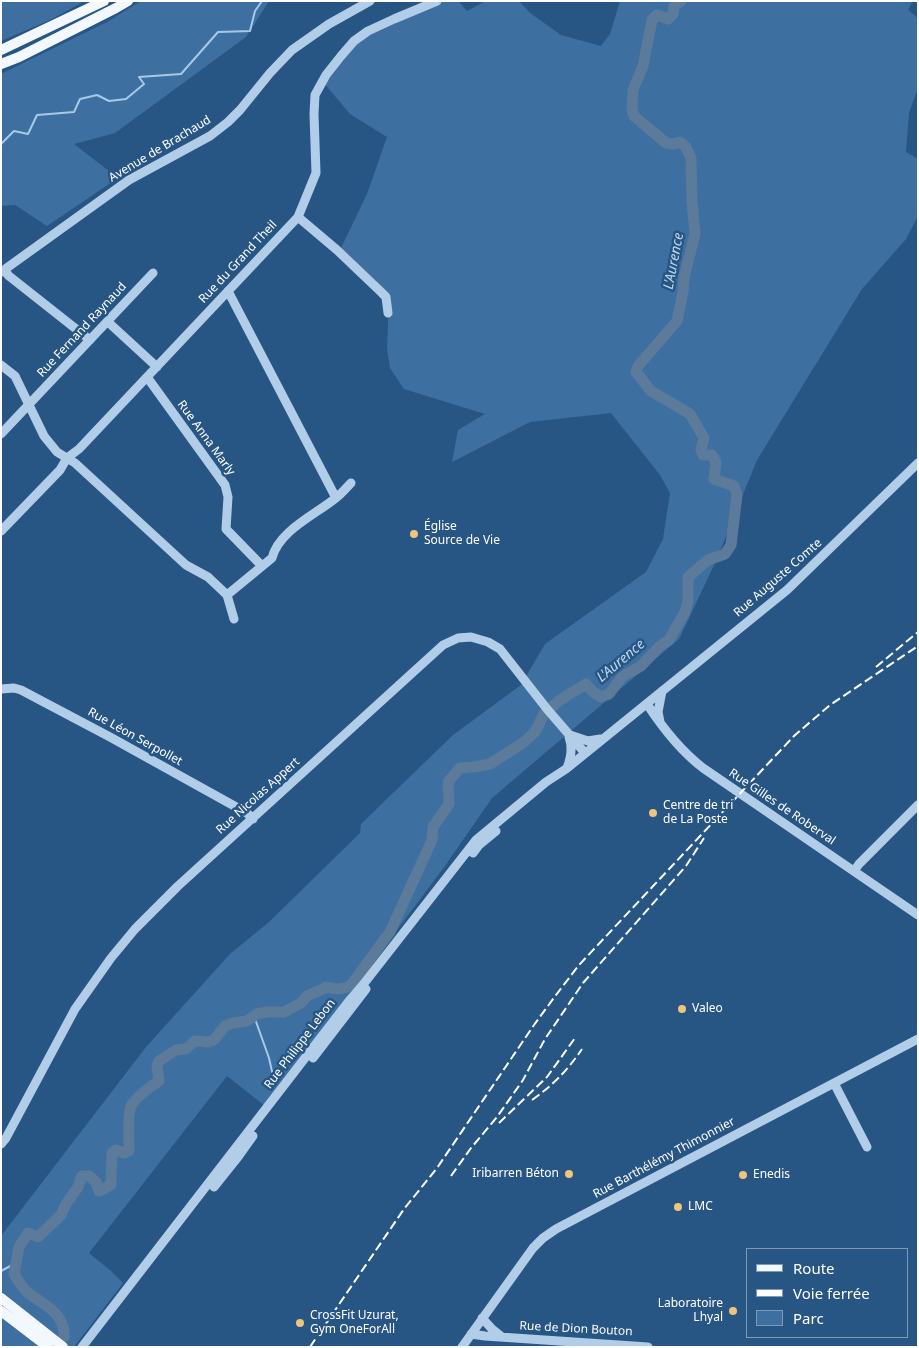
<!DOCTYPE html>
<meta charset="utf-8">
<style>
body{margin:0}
#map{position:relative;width:919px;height:1348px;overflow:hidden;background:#285684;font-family:"Noto Sans",sans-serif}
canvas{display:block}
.frame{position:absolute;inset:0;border:2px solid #fff;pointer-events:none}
.legend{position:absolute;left:746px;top:1248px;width:162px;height:90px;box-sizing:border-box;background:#285684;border:1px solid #7e9ab5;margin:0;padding:6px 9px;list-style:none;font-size:15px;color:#fff}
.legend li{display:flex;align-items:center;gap:10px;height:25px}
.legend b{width:25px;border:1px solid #7e9ab5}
</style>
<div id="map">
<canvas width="919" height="1348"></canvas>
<div class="frame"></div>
<ul class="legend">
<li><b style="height:6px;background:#f3f8fe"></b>Route</li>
<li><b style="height:6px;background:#fff"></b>Voie ferrée</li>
<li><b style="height:14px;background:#3d70a0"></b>Parc</li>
</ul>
</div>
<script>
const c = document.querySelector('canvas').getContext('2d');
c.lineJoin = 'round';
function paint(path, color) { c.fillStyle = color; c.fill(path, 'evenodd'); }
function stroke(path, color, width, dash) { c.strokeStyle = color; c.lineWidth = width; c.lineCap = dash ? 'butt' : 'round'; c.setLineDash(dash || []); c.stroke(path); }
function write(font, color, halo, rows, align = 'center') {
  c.font = font + ' "Noto Sans",sans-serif'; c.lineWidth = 5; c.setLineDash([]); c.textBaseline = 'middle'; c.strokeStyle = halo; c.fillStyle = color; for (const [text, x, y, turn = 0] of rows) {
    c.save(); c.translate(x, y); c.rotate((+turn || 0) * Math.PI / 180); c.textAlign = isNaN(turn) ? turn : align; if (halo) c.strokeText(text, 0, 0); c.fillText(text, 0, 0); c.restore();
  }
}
paint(new Path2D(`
 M1,1H85L50,20L1,41Z
 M141,1H269L246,37L115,133L74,144L118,178L47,226L15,205L1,206V74L107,22Z
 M443,1H458L467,11L486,1H519L530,13L561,35L601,46L610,34L620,1H913L908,10L918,18V88L909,113L906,152L918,159V216L906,239L862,289L757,460L716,561L679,639L492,798L445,866L265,1106L227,1076L89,1253L111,1271L123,1283L74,1347H1V1236L146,1047L230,954L269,922L360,833L361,824L453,735L521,685L545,644L646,572L663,539L670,493L660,475L611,413L530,422L452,462L458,430L485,414L404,389L390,368L387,348L389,302L340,250L367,194L387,137L350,114L324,83C331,73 339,61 347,52C370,29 414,14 443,1Z`), '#3d70a0');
stroke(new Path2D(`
 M1,144L14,131L28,134L37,115L74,112L80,99L97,95L109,101L126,99L144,84L139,77L181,74L218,32L250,31L255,11L262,1
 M254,1016L269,1058L275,1085
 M1,1271L16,1263`), '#a7c9e7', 2);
stroke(new Path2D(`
 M64,1337C65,1311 42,1305 26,1291C21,1286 18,1280 14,1274L19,1247L28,1233L38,1237L61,1215L66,1204L78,1187L82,1176H89L96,1182L99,1191L111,1185L112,1153L116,1150L124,1153L129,1151C129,1139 127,1116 131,1106C135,1098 151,1086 159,1081L157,1066L159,1061L176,1050L186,1049L195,1041L208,1042L214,1040L225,1026L233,1023L247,1021L257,1014L267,1012H284L301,1003L307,996L327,987C336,990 342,990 351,985L390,932L432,840L433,827L449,804L448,782L460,768L474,767L490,764L523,743L535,732L544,714L560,700L586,684L593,692L601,697L609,694L622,677L641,666L659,647L669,640L685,612L688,601V577L708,560L725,554L731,545L737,495L734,486L714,479L716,462L712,455H703L701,450L704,438L690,414L651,391L636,372L638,366L677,321L683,292L684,278L695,234L692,200L691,158L686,147L680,142L674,144L666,143L634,116L632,109L633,90L643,66L652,20L657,15L668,19L673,14L674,6L681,1`), '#5c7a99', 11);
stroke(new Path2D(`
 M298,217L337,250L380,291L386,297L388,313
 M4,270L9,276L90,340
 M1,272L129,180L210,136L228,122L240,110L270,73L292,50L329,24L370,1
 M228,291L336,498
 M108,322L157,367
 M1,365L15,376L44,436L57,452L75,463L186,565L208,577L227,595L272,558C279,530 317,514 337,497C342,493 346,488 351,483
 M147,377L225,485L228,497L226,529L262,566
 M1,434L153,273
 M1,531L60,470L67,458L79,449L298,217L316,173L314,114L315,95L326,75L341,56L354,41L368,31L394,19L437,1
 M227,595L234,619
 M1,689L14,688L21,690L110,737L247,813L253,819
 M647,704C662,727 681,751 703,768L918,915
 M660,722L658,712L662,691
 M570,735L588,741L600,739
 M567,768C571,758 573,748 569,737
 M473,853L479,845L496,831
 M854,871L859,864L918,805
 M313,1058L366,989
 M834,1083L867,1147
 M1,1144L6,1138L75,1009L111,958L135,929L178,886L443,645L458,638L471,637L488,642L500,649L547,709L585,753
 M214,1187L238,1157L253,1136
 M482,1318L492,1329L502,1337
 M471,1334L485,1336L648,1347
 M82,1347L349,1001L362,986L476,840L546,782L566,769L787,590L918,463
 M462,1347L533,1248L543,1238L556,1229L918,1039`), '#b2cde7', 9);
stroke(new Path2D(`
 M1,50L104,1
 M1,64L19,57L116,8L128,1
 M1,1298L63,1347
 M1,1311L48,1347`), '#f3f8fe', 10);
stroke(new Path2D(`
 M876,667L918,632
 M532,1100C553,1085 567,1071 582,1049
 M499,1123L547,1077L575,1038
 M451,1176L471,1148L497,1117L523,1080L545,1039L583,983L686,866L704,838
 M310,1347L404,1209L437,1168L534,1025L556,995L579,965L794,736L830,705L918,646`), '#fff', 2, [9, 4]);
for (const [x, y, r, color] of [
 [414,534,5,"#eec579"],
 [653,813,5,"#eec579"],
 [682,1009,5,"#eec579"],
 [569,1174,5,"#eec579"],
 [743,1175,5,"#eec579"],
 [678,1207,5,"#eec579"],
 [733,1311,5,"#eec579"],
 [300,1323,5,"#eec579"]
]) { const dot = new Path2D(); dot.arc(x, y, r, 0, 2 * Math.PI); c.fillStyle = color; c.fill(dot); stroke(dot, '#285684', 2); }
write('12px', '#fff', '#285684', [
 ["Avenue de Brachaud",160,149,-31],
 ["Rue du Grand Theil",238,262,-47],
 ["Rue Fernand Raynaud",82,330,-47],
 ["Rue Anna Marly",206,438,54],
 ["Rue Auguste Comte",778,578,-41],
 ["Rue Léon Serpollet",135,737,29],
 ["Rue Nicolas Appert",258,796,-42],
 ["Rue Gilles de Roberval",782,807,34],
 ["Rue Philippe Lebon",300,1044,-53],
 ["Rue Barthélémy Thimonnier",664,1158,-28],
 ["Rue de Dion Bouton",576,1329,3]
]);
write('12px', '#fff', '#285684', [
 ["Église",424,527],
 ["Source de Vie",424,541],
 ["Centre de tri",663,806],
 ["de La Poste",663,820],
 ["Valeo",692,1009],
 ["Iribarren Béton",559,1174,"right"],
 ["Enedis",753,1175],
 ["LMC",688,1207],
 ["Laboratoire",723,1304,"right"],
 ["Lhyal",723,1318,"right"],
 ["CrossFit Uzurat,",310,1316],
 ["Gym OneForAll",310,1330]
], 'left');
write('italic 14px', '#bed7ee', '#285684', [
 ["L'Aurence",674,261,-79],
 ["L'Aurence",621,661,-40]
]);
</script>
